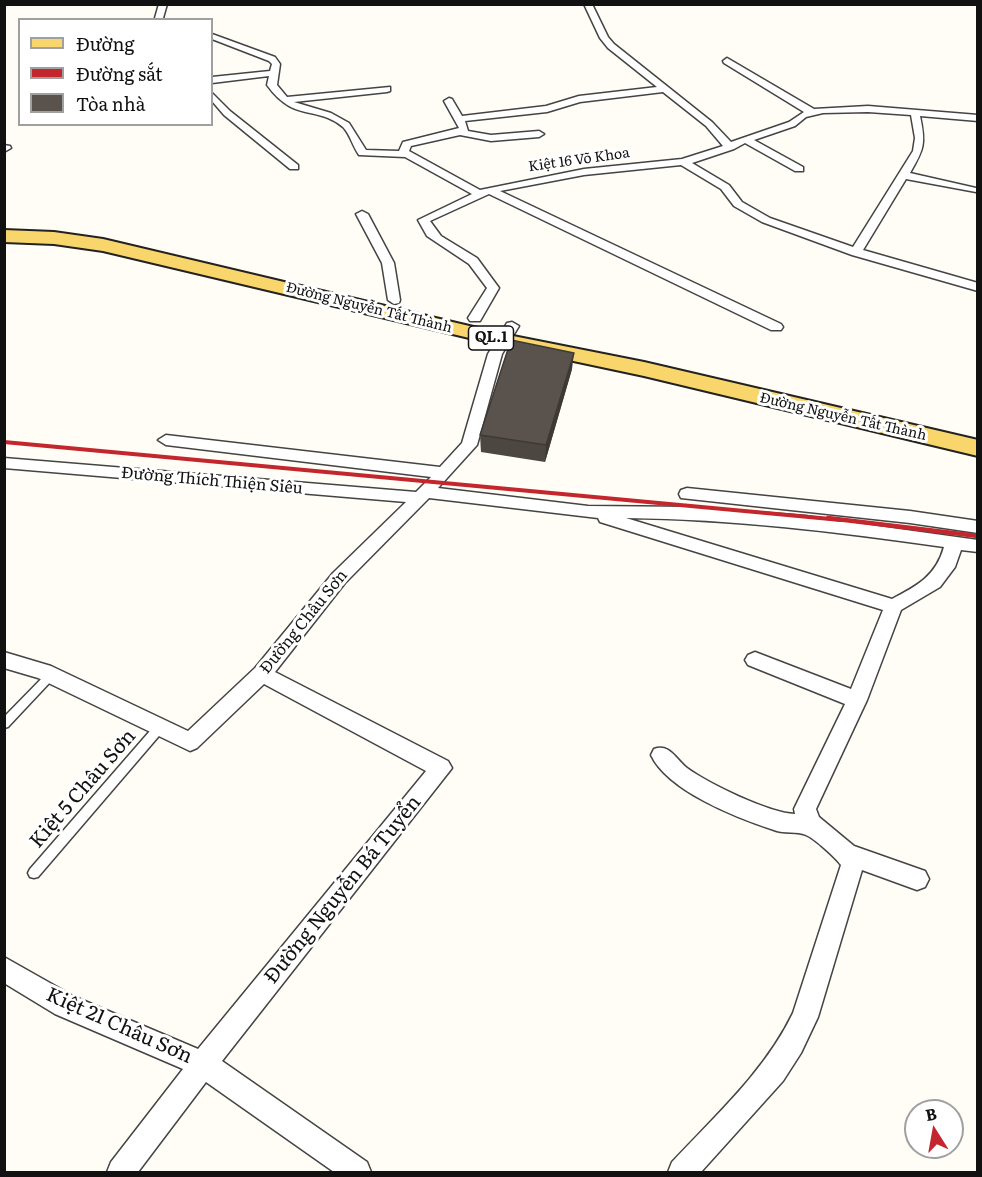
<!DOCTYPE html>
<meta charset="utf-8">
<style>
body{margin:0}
#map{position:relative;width:982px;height:1177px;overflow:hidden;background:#fffdf5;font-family:Literata,serif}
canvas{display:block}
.frame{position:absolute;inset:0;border:6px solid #111;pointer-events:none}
.legend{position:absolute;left:18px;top:18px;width:195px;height:108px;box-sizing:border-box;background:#fff;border:2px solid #a0a0a0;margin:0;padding:8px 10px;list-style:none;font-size:18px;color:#111}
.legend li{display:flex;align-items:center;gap:12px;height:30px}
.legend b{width:30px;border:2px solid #a0a0a0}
.north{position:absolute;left:904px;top:1099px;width:60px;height:60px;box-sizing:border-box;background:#fff;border:2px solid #a0a0a0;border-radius:50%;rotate:349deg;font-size:16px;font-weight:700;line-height:24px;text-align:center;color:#111}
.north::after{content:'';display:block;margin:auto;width:21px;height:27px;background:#c4262e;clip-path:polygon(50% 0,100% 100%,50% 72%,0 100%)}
</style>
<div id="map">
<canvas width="982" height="1177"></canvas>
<div class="frame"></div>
<ul class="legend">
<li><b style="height:8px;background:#f9d66b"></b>Đường</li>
<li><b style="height:8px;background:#c4262e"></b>Đường sắt</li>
<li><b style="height:16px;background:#5a524d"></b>Tòa nhà</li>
</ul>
<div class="north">B</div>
</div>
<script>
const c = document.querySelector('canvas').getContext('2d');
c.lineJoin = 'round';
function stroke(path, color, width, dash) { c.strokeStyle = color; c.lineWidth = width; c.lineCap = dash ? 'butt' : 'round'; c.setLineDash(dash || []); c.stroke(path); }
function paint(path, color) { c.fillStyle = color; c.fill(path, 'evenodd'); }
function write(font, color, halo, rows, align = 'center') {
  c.font = font + ' Literata,serif'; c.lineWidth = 6; c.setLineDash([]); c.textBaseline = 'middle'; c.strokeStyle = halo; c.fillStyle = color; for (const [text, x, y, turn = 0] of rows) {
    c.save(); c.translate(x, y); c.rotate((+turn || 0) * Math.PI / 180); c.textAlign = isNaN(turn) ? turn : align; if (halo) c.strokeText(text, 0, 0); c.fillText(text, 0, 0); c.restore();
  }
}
const lane = new Path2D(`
 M51,671L54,672L56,675L54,678L8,727L4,728V717L48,672Z
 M160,723L164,724L165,727L164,730L38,877L34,878L30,877L28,873L30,869L156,724Z`);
const street = new Path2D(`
 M159,4H167L163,18L165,20L155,18Z
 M584,4H592L608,37L614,44L712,122L731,142L789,122L804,112L724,63L723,61L727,58L814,109L868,106L978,115V121L920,116C926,144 924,149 910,173L976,188V192L906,179L863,250L978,283V291L852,255L762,222L734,206L721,189L681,165L584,175L500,191L781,324L783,327L781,330H771L489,194L430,221L441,236L477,258L499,288L480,321H470L468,318L487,288L469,264L427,236L418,220L472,194L405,157L359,155C353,147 350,134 343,127C317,105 294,123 267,85L269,76L212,83V77L270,71L272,64L269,61L212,39V34L275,57L280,64L277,85L287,97L390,87V91L387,92L294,102L331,113L349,123L366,150L399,151L403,142L459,128L444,101L449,98L452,99L462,116L546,106L579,96L657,87L608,48L600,38ZM663,92L706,126L723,146L682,159L584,169L480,190L409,151L411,146L460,135L491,141L539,137L544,134L539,131L491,135L468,131L465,121L547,112L580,102ZM868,112L911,115L915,138L913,151L853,247L770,218L742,202L729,185L692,163L734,149L745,143L795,171H803V167L754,140L795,126L806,117L823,113Z
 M212,93L230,111L298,165V169H290L224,115L212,101Z
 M4,145L10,146L11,148L4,152Z
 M362,211L368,214L394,263L400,300L399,303L394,304L388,300L382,263L356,214Z
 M512,322L519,326L502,354L477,445L438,488L588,506L691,507L805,516L978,540V552L961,550L955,567L940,587L901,610L867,700L816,809L819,817L854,846L925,871L929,879L925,887L917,890L862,870L818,1017L801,1053L783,1081L701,1172H668L672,1162C716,1115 765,1071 793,1013L841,865C835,857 815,839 806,835C797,831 784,834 774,830C737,818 668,791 651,755L654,749C669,743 676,759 687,768C709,784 769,813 795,814L794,809L845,704L748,665L745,660L748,655L755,652L851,689L883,610L600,522L598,518L429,498L345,583L275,672L448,761L452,768L222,1061L367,1162L371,1172H334L206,1082L138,1172H107L111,1162L183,1069L55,1014L4,983V957L73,996L198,1049L426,771L264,684L197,748L190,751L38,678L4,668V652L51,666L188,731L255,668L333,573L406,502L4,468V458L416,492L431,477L166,445L158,440L166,435L440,467L462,443L488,354L507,323ZM626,518C733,519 838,532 944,547C936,576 917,586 892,599Z
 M687,488L910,511L978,521V533L910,523L681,498L679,494L681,490Z`);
const primary = new Path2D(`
 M4,230L54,232L103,239L503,334L644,362L978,440V456L644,376L503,346L103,251L54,244L4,242Z`);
stroke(lane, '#444', 3);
stroke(street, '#444', 3);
stroke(primary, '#222', 4);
paint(lane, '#fff');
paint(street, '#fff');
paint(primary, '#f9d66b');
stroke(new Path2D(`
 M4,442L841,520`), '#c4262e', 4);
stroke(new Path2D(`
 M828,518L978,536`), '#c4262e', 4.5);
paint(new Path2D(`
 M572,369L545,462L481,452L480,435Z`), '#4d4742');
paint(new Path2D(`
 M574,353L572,369L545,462L546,445Z`), '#3f3936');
const building = new Path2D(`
 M511,340L574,353L546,445L480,435Z`);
paint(building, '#5a524d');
stroke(building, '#3f3936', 1.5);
write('14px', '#111', '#fff', [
 ["Kiệt 16 Võ Khoa",579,160,-8],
 ["Đường Nguyễn Tất Thành",369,308,14],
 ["Đường Nguyễn Tất Thành",843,417,13]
]);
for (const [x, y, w] of [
 [491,338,45]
]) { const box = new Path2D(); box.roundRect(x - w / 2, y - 12, w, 24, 4.5); c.fillStyle = '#fff'; c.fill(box); stroke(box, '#111', 1.5); }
write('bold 15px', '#111', null, [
 ["QL.1",491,338]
]);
write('16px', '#111', '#fff', [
 ["Đường Thích Thiện Siêu",212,481,5],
 ["Đường Châu Sơn",304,622,-51]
]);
write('20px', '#111', '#fff', [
 ["Kiệt 5 Châu Sơn",83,789,-49],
 ["Đường Nguyễn Bá Tuyển",343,890,-51],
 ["Kiệt 21 Châu Sơn",119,1026,24]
]);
</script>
